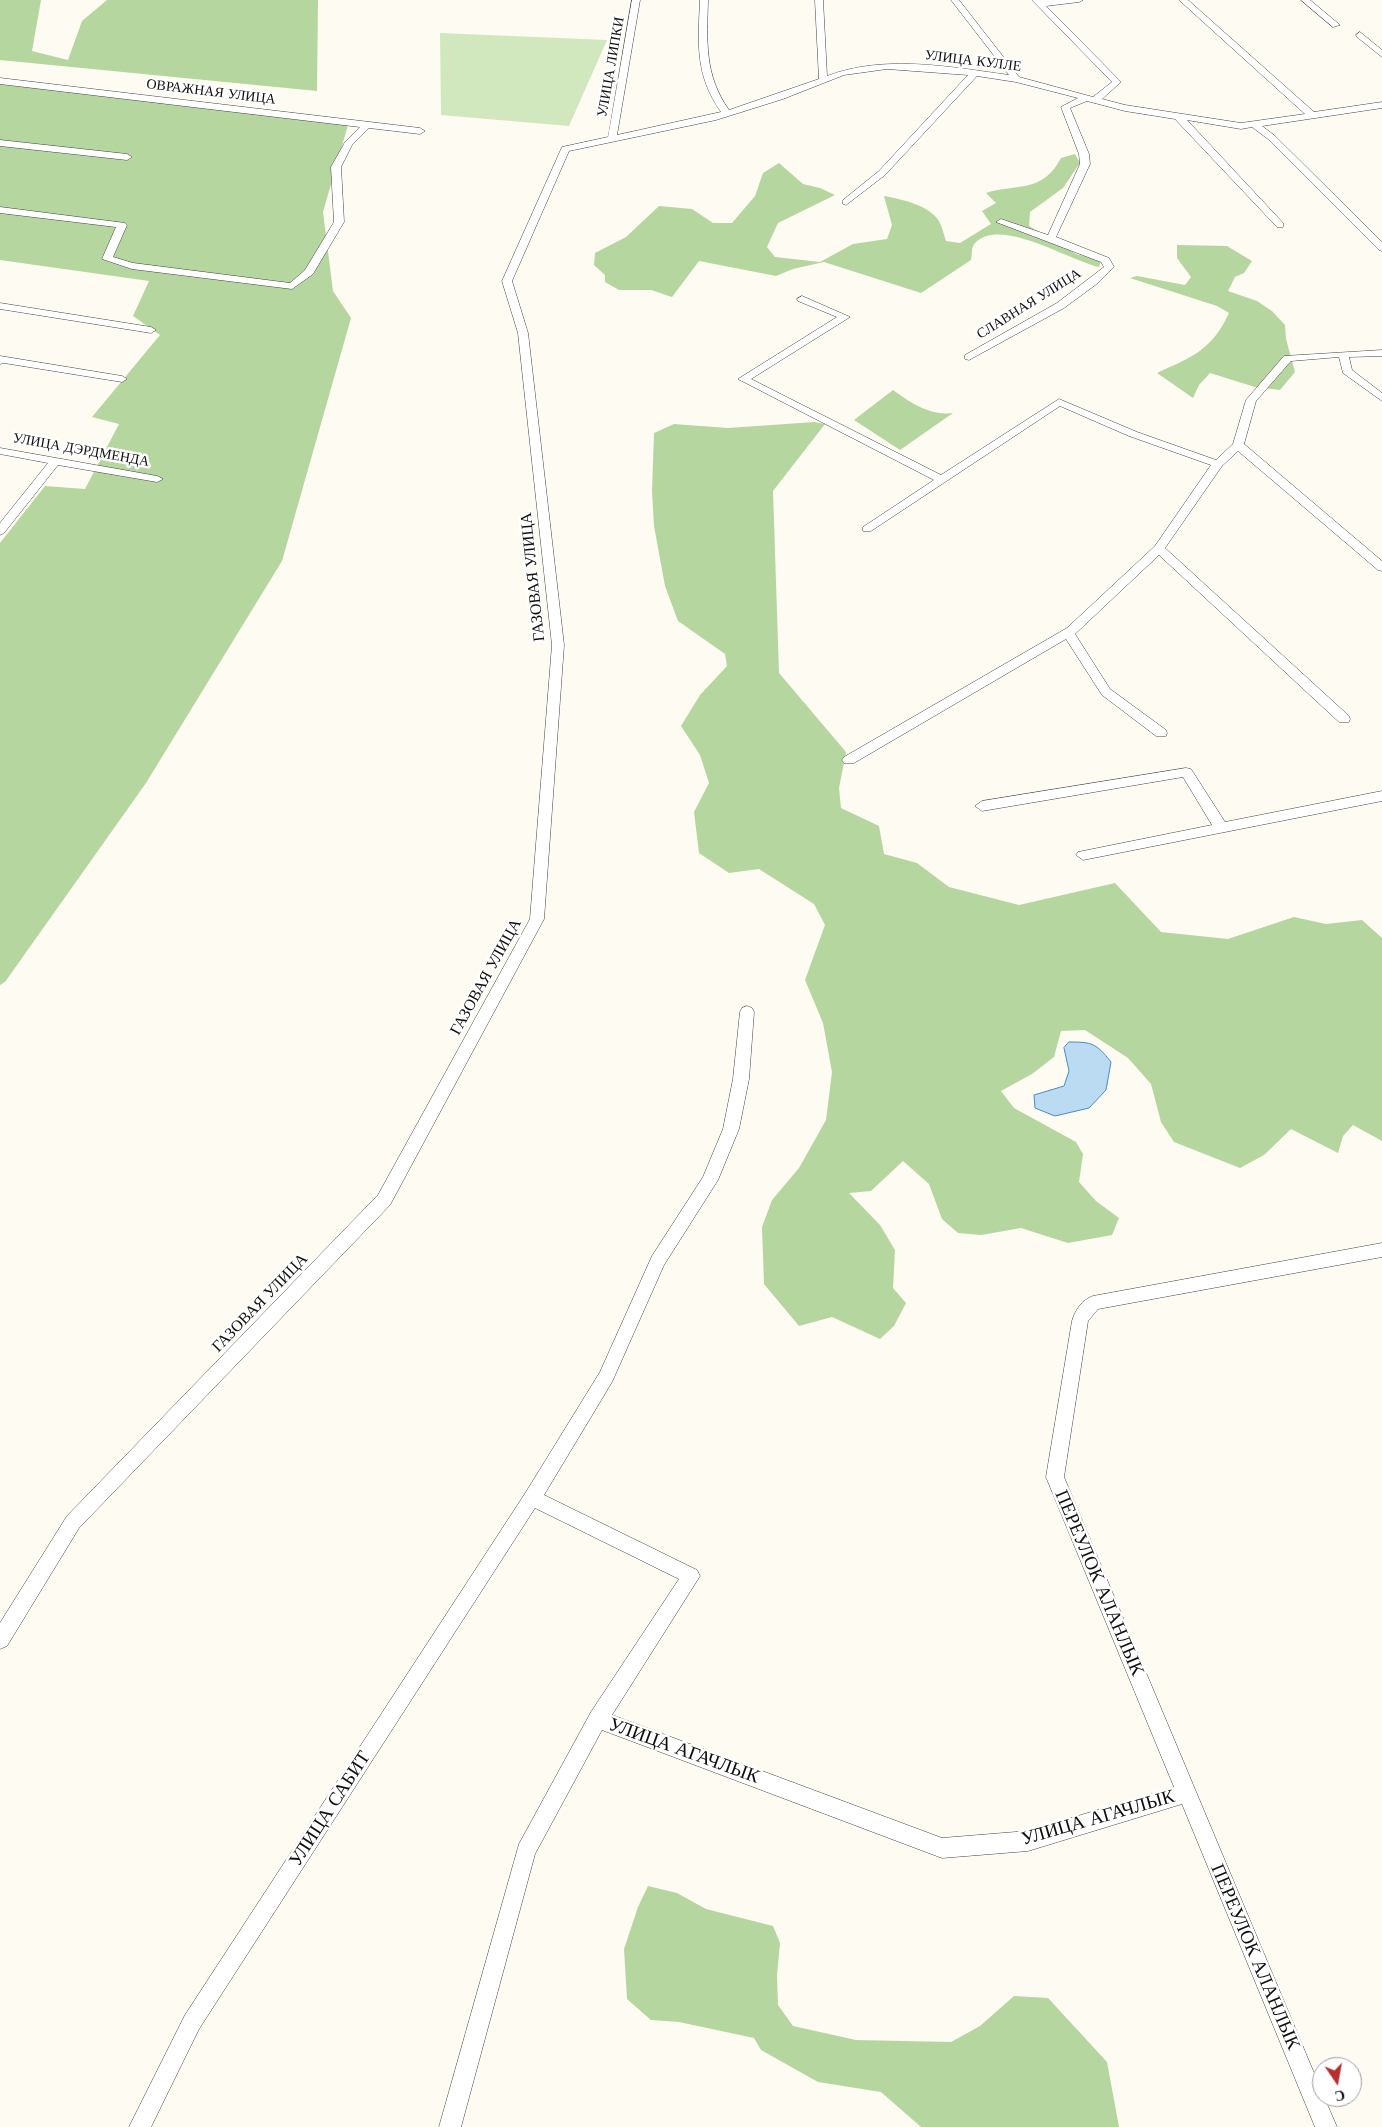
<!DOCTYPE html>
<meta charset="utf-8">
<style>
body{margin:0}
#map{position:relative;width:1382px;height:2127px;overflow:hidden;background:#fefcf2;font-family:"Libre Baskerville",serif}
canvas{display:block}
.north{position:absolute;left:1312px;top:2057px;width:50px;height:50px;box-sizing:border-box;background:#fff;border:1px solid #9f9f9f;border-radius:50%;rotate:168deg;font-size:14px;font-weight:700;line-height:20px;text-align:center;color:#0f0f0f}
.north::after{content:'';display:block;margin:auto;width:18px;height:22px;background:#b53131;clip-path:polygon(50% 0,100% 100%,50% 72%,0 100%)}
</style>
<div id="map">
<canvas width="1382" height="2127"></canvas>
<div class="north">С</div>
</div>
<script>
const c = document.querySelector('canvas').getContext('2d');
c.lineJoin = 'round';
function paint(path, color) { c.fillStyle = color; c.fill(path, 'evenodd'); }
function stroke(path, color, width, dash) { c.strokeStyle = color; c.lineWidth = width; c.lineCap = dash ? 'butt' : 'round'; c.setLineDash(dash || []); c.stroke(path); }
function write(font, color, halo, rows, align = 'center') {
  c.font = font + ' "Libre Baskerville",serif'; c.lineWidth = 5; c.setLineDash([]); c.textBaseline = 'middle'; c.strokeStyle = halo; c.fillStyle = color; for (const [text, x, y, turn = 0] of rows) {
    c.save(); c.translate(x, y); c.rotate((+turn || 0) * Math.PI / 180); c.textAlign = isNaN(turn) ? turn : align; if (halo) c.strokeText(text, 0, 0); c.fillText(text, 0, 0); c.restore();
  }
}
paint(new Path2D(`
 M440,33L607,40L569,126L441,115Z`), '#d1e7bd');
paint(new Path2D(`
 M0,0H41L32,51L68,60L82,21L107,0H318L317,91L0,60Z
 M0,84L348,125L323,212L333,291L351,318L282,561L146,783L5,982L0,985V543L45,486L85,489L119,424L92,417L160,335L133,316L149,281L0,260Z
 M1075,154L1080,163L1063,188L1030,212L1029,226L1076,254L1101,260L1099,267C1071,261 1001,217 976,242C971,246 972,254 971,260L921,293L824,262L793,269L776,276L699,261L672,297L651,290H619L605,282V275L594,265L595,253L626,237L659,206L692,209L713,223H732L755,196L763,173L779,163L803,184L820,188L835,195L778,223L767,247L775,257L820,262L853,244L887,239L892,225L884,196C901,199 929,205 939,221C942,227 944,235 946,241L960,243L991,224L982,211L996,203L986,193C1017,183 1042,194 1061,158Z
 M1177,245L1227,246L1252,261L1244,273L1235,277L1228,291L1257,301L1272,311L1285,325L1286,339L1295,372L1280,390L1255,387L1210,373L1199,385L1193,398L1157,373C1192,357 1212,350 1229,313L1217,306L1130,278L1137,276L1185,285L1191,277L1177,258Z
 M893,390C911,403 930,416 953,413L900,450L854,420Z
 M815,422L825,424L773,491L779,673L846,752L839,788L841,808L879,826L884,854L917,863L949,887L1019,905L1115,883L1161,932L1228,939L1294,917L1326,924L1362,920L1382,938V1141L1353,1125L1343,1136L1338,1153L1291,1129L1264,1155L1240,1168L1174,1142L1161,1122L1151,1084L1128,1058L1085,1030L1061,1031L1054,1057L1032,1074L1001,1091L1014,1108L1076,1142L1083,1154L1079,1182L1096,1201L1119,1218L1112,1235L1068,1243L1021,1228L981,1235L958,1233L942,1219L929,1184L903,1161L871,1191L849,1193L880,1225L895,1250L893,1288L906,1303L894,1326L880,1339L832,1317L799,1326L764,1284L762,1227L772,1200L799,1168L826,1120L832,1072L823,1023L805,980L825,925L814,904L759,869L729,873L699,853L694,812L709,783L700,755L681,726L700,695L727,666L725,654L678,621L665,586L654,526L652,491L654,433L674,424L728,428Z
 M648,1886L677,1893L706,1909L773,1926L780,1943L777,1975L778,2005L793,2026L856,2040L951,2042L980,2026L1014,1996L1048,1998L1107,2062L1119,2127H921L881,2092L818,2082L761,2050L754,2038L679,2022L651,2020L627,1999L624,1949L638,1907Z`), '#b5d69e');
const water = new Path2D(`
 M1069,1042C1092,1042 1096,1043 1111,1062L1106,1090L1089,1108L1055,1116L1035,1108L1034,1095L1064,1086L1069,1071L1064,1048Z`);
paint(water, '#badbf2');
stroke(water, '#468cc4', 1);
const street = new Path2D(`
 M632,0H640L617,135L721,112C695,75 698,44 700,0H708C707,41 704,75 729,110L819,79L815,0H823L827,76C885,54 950,67 1009,75L951,0H959L1019,77L1093,97L1112,82L1032,0H1083L1079,2L1046,6L1121,82L1102,99L1125,105L1241,123L1305,114L1179,0H1188L1314,112L1382,102V108L1262,126L1274,135L1382,242V251L1379,250L1268,139L1252,127L1241,129L1187,120L1283,223V227H1277L1175,119L1125,111L1087,101L1070,108L1089,154L1090,164L1056,237L1109,258L1114,267L1098,283L1064,308L969,360L965,359V355L1057,303L1104,267L1101,262L996,222L1001,219L1048,235L1080,164L1079,154L1061,107L1078,98L1016,82L977,76L885,175L846,205L843,204V200L879,171L968,75L887,69L844,75L783,99L716,120L569,151L512,281L528,333L564,645L544,919L390,1205L79,1528L7,1646L0,1649V1623L67,1516L378,1195L530,919L552,645L518,333L502,281L562,147L608,137Z
 M1301,0H1310L1340,25L1333,27Z
 M1360,32L1382,50V57L1357,37L1356,35Z
 M0,78L420,128L425,131L420,134L369,128L352,145L341,167L344,222L313,274L292,289L132,269L102,259L116,227L0,213V207L125,223L127,225L113,257L133,263L290,283L305,270L334,222L331,167L345,142L360,127L0,84Z
 M0,140L127,154L132,157L127,160L0,146Z
 M802,296L850,317L751,379L941,475L1059,399L1137,432L1216,460L1233,444L1246,400L1284,356L1382,350V356L1349,357L1352,370L1382,393V401L1343,373L1339,357L1291,361L1256,401L1244,444L1382,561V571L1378,570L1238,451L1222,466L1165,548L1349,716L1350,719L1349,722H1339L1159,555L1075,634L1110,689L1166,730L1167,733L1166,736H1156L1102,695L1066,639L854,763H844L842,760L844,757L1067,628L1155,546L1211,465L1129,436L1060,406L871,531H863V527L934,480L738,379L837,317L798,301L797,299Z
 M0,303L151,327L156,330L151,333L0,309Z
 M0,356L122,376L127,379L122,382L4,363L0,364Z
 M0,448L157,476L163,479L157,482L58,465L4,533L0,535V523L48,463L0,454Z
 M1186,768L1191,769L1225,822L1382,791V801L1083,860L1076,855L1078,852L1212,825L1183,777L982,811L975,806L982,801Z
 M747,1006L752,1008L754,1012L749,1079L739,1129L718,1180L664,1265L612,1382L544,1495L697,1570L700,1576L612,1715L942,1838L1028,1831L1174,1787L1046,1477L1072,1321C1075,1310 1082,1300 1093,1296L1382,1243V1257L1098,1309L1088,1321L1064,1477L1322,2092V2097H1324L1337,2127H1315L1182,1804L1028,1851L942,1858L602,1730L535,1854L461,2127H439L519,1844L591,1712L679,1579L535,1508L199,2029L151,2127H129L185,2015L526,1492L600,1372L652,1256L703,1177L723,1129L733,1079L740,1012L742,1008Z`);
stroke(street, '#424242', 1);
paint(street, '#fff');
write('14px', '#0f0f0f', '#fff', [
 ["УЛИЦА КУЛЛЕ",973,61,7],
 ["УЛИЦА ЛИПКИ",611,67,-80],
 ["ОВРАЖНАЯ УЛИЦА",211,92,7],
 ["СЛАВНАЯ УЛИЦА",1029,304,-32],
 ["УЛИЦА ДЭРДМЕНДА",81,450,10]
]);
write('16px', '#0f0f0f', '#fff', [
 ["ГАЗОВАЯ УЛИЦА",533,577,-96],
 ["ГАЗОВАЯ УЛИЦА",486,977,-61],
 ["ГАЗОВАЯ УЛИЦА",260,1303,-46]
]);
write('19px', '#0f0f0f', '#fff', [
 ["ПЕРЕУЛОК АЛАНЛЫК",1099,1583,67],
 ["УЛИЦА АГАЧЛЫК",684,1751,20],
 ["УЛИЦА САБИТ",330,1809,-57],
 ["УЛИЦА АГАЧЛЫК",1098,1818,-16],
 ["ПЕРЕУЛОК АЛАНЛЫК",1255,1957,67]
]);
</script>
